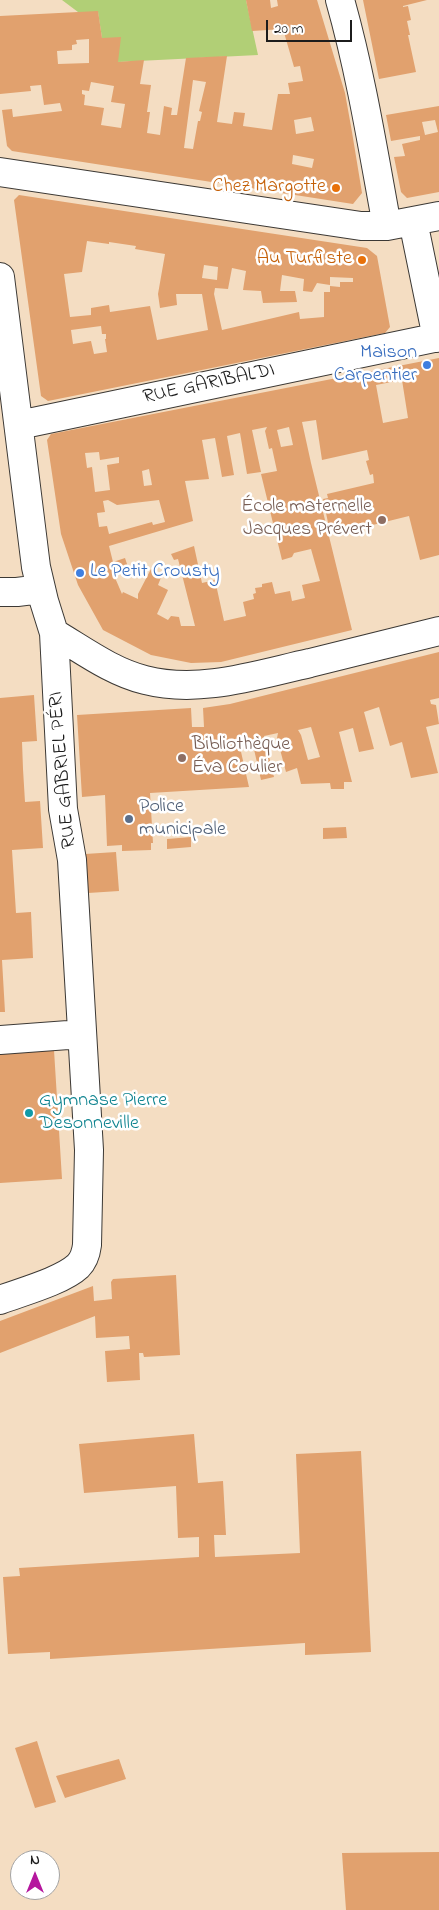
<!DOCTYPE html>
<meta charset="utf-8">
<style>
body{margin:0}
#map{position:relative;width:439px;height:1910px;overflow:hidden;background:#f4ddc2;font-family:"Indie Flower",sans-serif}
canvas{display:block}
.north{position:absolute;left:10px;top:1850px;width:50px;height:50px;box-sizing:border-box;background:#fff;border:1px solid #a4a4a4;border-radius:50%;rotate:0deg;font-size:14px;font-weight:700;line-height:20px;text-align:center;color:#1c1c1c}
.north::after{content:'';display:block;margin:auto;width:18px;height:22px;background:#b5179e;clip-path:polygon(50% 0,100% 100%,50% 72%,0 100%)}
.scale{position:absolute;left:266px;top:20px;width:86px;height:22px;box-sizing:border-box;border:2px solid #1c1c1c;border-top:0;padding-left:6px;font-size:15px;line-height:18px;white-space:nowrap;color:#1c1c1c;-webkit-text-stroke:4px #fff;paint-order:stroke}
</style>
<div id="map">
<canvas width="439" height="1910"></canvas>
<div class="north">N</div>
<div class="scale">20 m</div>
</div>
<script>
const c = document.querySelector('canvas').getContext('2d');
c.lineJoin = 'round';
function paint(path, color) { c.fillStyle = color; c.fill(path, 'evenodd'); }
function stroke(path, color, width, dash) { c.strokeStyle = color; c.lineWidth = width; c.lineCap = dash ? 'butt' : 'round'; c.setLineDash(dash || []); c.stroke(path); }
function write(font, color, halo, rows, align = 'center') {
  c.font = font + ' "Indie Flower",sans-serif'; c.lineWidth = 5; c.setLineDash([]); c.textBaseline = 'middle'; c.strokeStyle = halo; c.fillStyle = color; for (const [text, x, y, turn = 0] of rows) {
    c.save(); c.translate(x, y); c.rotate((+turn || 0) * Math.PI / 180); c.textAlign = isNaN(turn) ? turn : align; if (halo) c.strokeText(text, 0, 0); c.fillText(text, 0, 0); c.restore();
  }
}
paint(new Path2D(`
 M62,0H246L258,55L118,62L102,38L98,12H78Z`), '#b1cf76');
paint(new Path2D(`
 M246,0H270L271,8L278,6L277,0H317L345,93L352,132L362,193L353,204L12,151L7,146L2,110L12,109L13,117L62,111L60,103L44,105L41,85L30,86L31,91L0,94V16L98,11L102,38L121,37L118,62L144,60L140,84L151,85L147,112H150L147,133L160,135L164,106L172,108L171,115H177L186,58L227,56L217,122L232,124L234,112L245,113L243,126L272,130L278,94H290L288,83L303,81L300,66L294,67L283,29L252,31ZM89,39V63L58,64L57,51L72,50V45L77,44L76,40ZM193,80L206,82L199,111L202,112L200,121H198L193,149L184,148ZM91,82L114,86L111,102L125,104L121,128L101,125L104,108L84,105L85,95L82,94V90L89,91ZM311,117L314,131L296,134L294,120ZM293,155L314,159L312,168L292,164Z
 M363,0H427L403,6V7L408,6L411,20L407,21L410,35H408L416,72L379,79Z
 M439,106V192L407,198L401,192L394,157L405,156L402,144L420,140V136L391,141L386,115ZM435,120L438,132L425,135L422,122Z
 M19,195L367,248L377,256L390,327L385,333L48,401L41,396L14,200ZM87,241L109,244V242L136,246L135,249L165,254L158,294L160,308L177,305L176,294H202L208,330L157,340L150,306L110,312L109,305L91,308V315L70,317L64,274L82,272ZM204,265L218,267L217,280L202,278ZM232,268L246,271L243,290L261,291L263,303L297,302L295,291H280L282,275L304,279L303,291L312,292L317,283L330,285V277L353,278V282H340V287L330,286V292H324V317L300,319L299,312L222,330L214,294L215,288L228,289ZM101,326L102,334H106V339H105L107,352L94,354L91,341L73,344L71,330Z
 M439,358V555L420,560L409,516L336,534L335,530L330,532L323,499L328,498L327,494L374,483L373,474L370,475L366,461L369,460L367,450L322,460L316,420L302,422L311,463L352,630L221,662L191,663L151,655L103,630L78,585L61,534L47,440L51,434ZM402,380L408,418L383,423L376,385ZM267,427L265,431L269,449L272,448L277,471L261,474L282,560L292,557L294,553L311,549L320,581L302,585L305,598L292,601L290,591L275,594L272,582L262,584V587L255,588L256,593L253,594L254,599L243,602L246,616L224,621L215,580L202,583L194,546L171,554L174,560L178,559L195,626H181L179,617L171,616L168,620L157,614L168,590L158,585L162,575L151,569L138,594V599L123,592L122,594L113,573L120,570L130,578L137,565L128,567L125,558L113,562L109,546L193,521L185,481L209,479L202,440L215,438L222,477L234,475L227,436L240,433L247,474L261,472L252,430ZM289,427L293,445L281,447L277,430ZM99,452L100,460L119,457V463L107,465L110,490L95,492L92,467L87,468L85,453ZM149,469L152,485L144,486L142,471ZM108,500L117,505L159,500L165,522L153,525L152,522L109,534L107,526L99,527L97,513L105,512L103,501Z
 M439,652V698L430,700L431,704L436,705L439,724L426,727L438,773L411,778L402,742L390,746L379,707L364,712L374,749L359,752L353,728L339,732L352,782H344V789H331L330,783L301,784L297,768L286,772L277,738L278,733L264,736L274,777L261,780L253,745L254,739L239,743L249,787L150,793L153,843H151V850L122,851V845L107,846L105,795L82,797L77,715L191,708L192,727H204L203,708L230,704ZM311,727L320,757L308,760L301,735L298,730Z
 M34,695L37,741L22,742L23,769L25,802L40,801L43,848L12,850L16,913L31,912L33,958L2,960L5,1012H0V698Z
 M346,827L347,838L323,839V828Z
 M191,837V847L167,849V839Z
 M116,852L119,891L88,893L85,854Z
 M54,1050L62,1179L0,1183V1053Z
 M176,1275L180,1355L144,1357L143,1353H139L140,1380L107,1382L105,1351L130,1349L129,1336L96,1338L95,1316L0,1353V1321L93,1286L94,1301L112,1299L111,1282L113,1279Z
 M194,1434L198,1483L223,1481L226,1535H214L215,1557L300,1553L296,1454L361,1451L371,1652L305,1655V1643L50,1659V1652L8,1654L3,1577L20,1576L19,1568L199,1557V1537L178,1538L176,1486L84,1493L79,1444Z
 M37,1741L56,1802L35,1808L15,1748Z
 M119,1759L126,1779L65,1798L56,1776Z
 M439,1852V1910H346L342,1853Z`), '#e1a16e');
const minor = new Path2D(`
 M340,0C361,74 373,150 387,226
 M0,172L361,226H387L439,216
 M413,221L437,338
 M0,277L36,567L44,601L54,633L63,809L72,860L89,1150L87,1245C86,1253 84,1260 78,1266C62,1281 21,1292 0,1300
 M19,425L439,337
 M0,592H17L41,589
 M54,633C83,650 112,672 145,680C200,694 256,675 310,663C353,652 396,642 439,631
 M0,1040L82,1034`);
stroke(minor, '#3c3935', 30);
stroke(minor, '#fff', 28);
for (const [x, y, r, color] of [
 [336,188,5,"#e8710a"],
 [362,260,5,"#e8710a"],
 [427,365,5,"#3f7fe0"],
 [382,520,5,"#8d6e63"],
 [80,573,5,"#3f7fe0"],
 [182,758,5,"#8d6e63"],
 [129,819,5,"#5c6f8a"],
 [29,1113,5,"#0f9aa8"]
]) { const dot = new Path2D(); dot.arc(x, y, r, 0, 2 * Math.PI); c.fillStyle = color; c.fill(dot); stroke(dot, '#fff', 2); }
write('20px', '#c56008', '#fff', [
 ["Chez Margotte",326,188],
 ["Au Turfiste",352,260]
], 'right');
write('20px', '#366cbe', '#fff', [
 ["Maison",417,354],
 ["Carpentier",417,377],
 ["Le Petit Crousty",90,573,"left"]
], 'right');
write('20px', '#1c1c1c', '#fff', [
 ["RUE GARIBALDI",209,385,-12],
 ["RUE GABRIEL PÉRI",64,770,-95]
]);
write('20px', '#785e54', '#fff', [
 ["École maternelle",372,508],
 ["Jacques Prévert",372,531],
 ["Bibliothèque",192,746,"left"],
 ["Éva Coulier",192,769,"left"]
], 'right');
write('20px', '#4e5e75', '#fff', [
 ["Police",139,808],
 ["municipale",139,831]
], 'left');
write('20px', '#0d838f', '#fff', [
 ["Gymnase Pierre",39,1102],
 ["Desonneville",39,1125]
], 'left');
</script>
